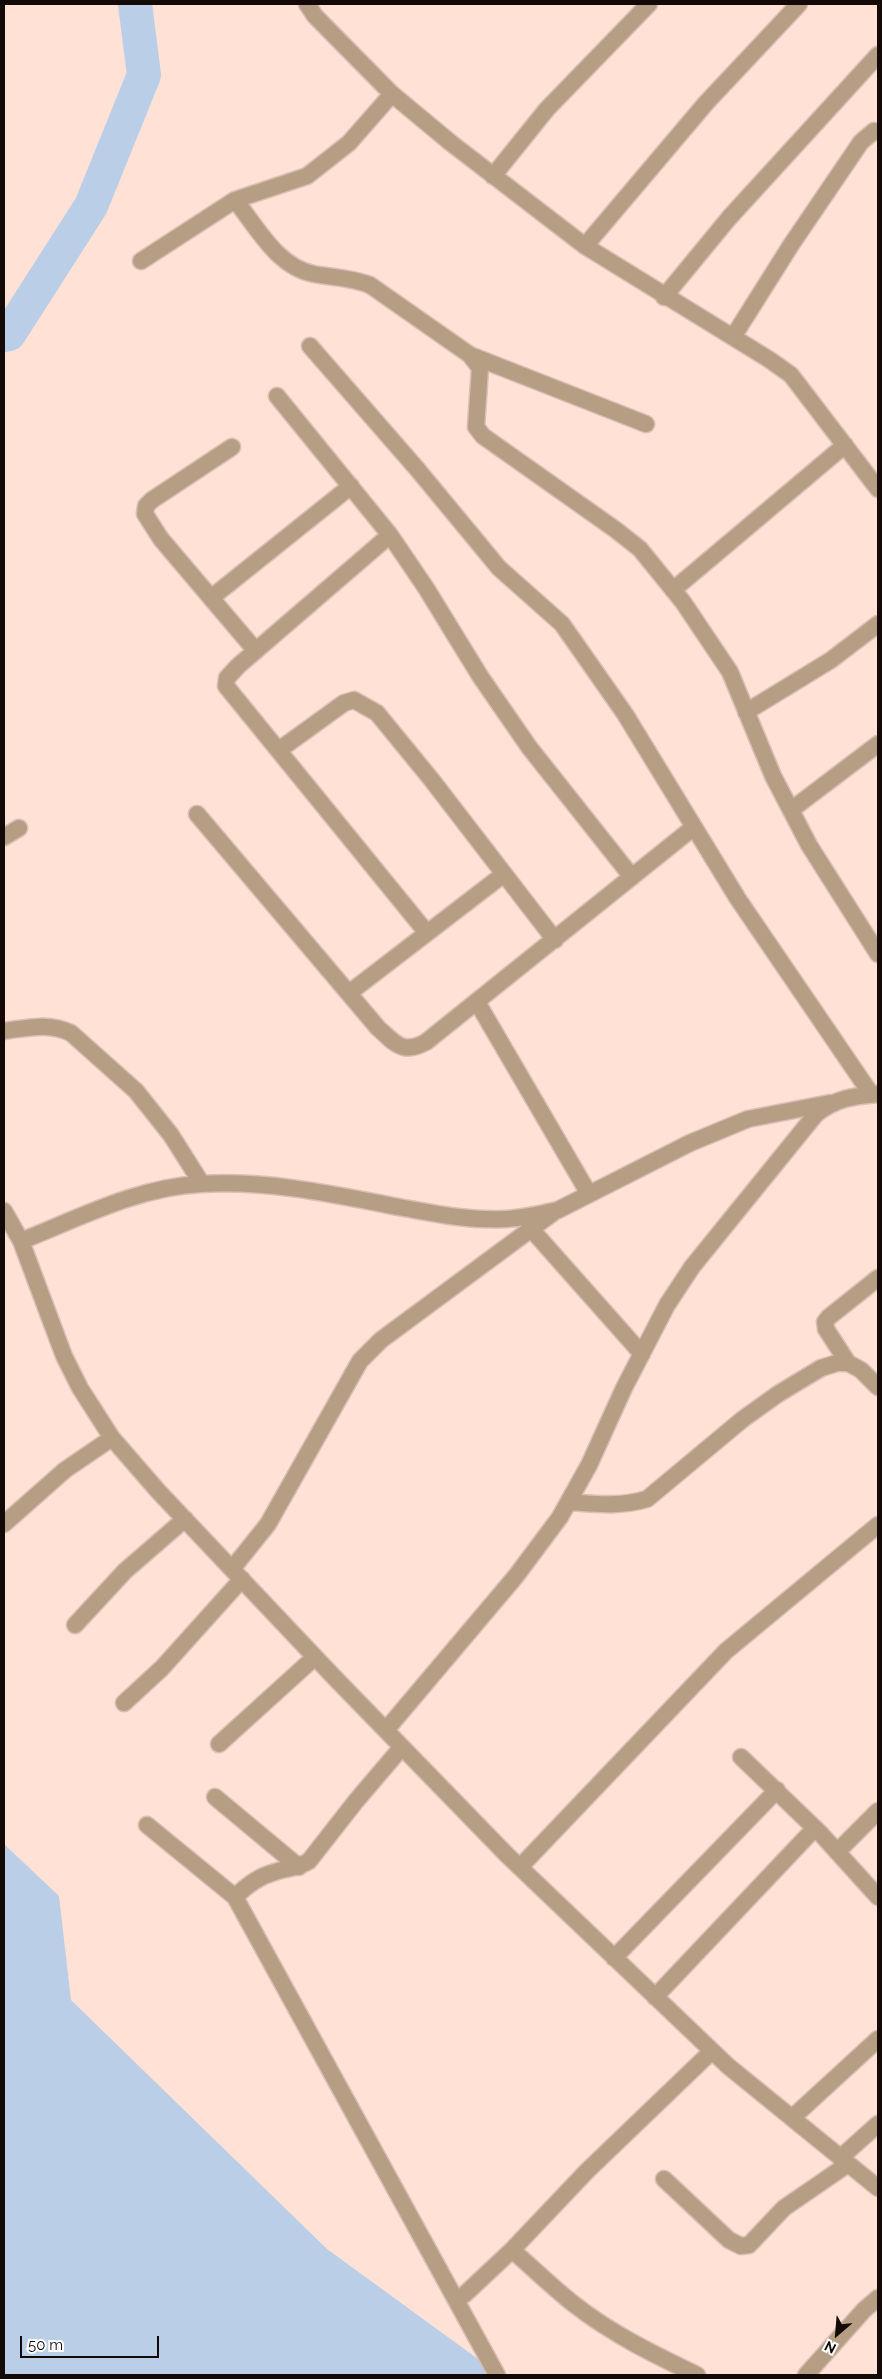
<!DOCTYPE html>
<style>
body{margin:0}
#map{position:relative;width:882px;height:2379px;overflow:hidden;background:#ffe2d5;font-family:Raleway,sans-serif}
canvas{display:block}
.frame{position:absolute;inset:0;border:5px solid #130a07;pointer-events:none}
.north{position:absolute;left:812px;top:2309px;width:50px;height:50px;-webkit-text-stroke:4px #fff;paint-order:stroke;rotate:207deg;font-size:14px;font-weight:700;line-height:20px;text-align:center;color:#130a07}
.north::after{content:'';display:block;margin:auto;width:18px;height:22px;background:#130a07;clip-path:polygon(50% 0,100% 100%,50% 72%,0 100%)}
.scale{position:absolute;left:20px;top:2336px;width:139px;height:22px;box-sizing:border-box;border:2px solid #130a07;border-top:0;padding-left:6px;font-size:15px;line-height:18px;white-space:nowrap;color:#130a07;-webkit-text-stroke:4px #fff;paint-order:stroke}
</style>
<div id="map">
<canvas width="882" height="2379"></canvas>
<div class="frame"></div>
<div class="north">N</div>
<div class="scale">50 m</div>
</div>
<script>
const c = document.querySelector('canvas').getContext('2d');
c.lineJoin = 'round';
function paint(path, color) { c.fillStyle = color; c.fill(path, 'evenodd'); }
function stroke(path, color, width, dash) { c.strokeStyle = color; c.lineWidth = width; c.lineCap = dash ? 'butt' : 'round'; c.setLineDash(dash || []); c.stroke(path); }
paint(new Path2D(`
 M4,1844L59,1896L71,2000L327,2249L500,2375H4Z`), '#bacfe7');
stroke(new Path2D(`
 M4,335L9,334L91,206L144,75L135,4`), '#bacfe7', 34);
const minor = new Path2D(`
 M307,4L315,16L392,94L451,143L585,246L770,360L791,375L878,489
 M493,176L547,109L649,4
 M235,200C257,227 277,267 314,274C335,278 349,277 370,285L470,355L480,368L476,427L483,436L616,530L640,549L683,602L730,672L773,776L809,845L878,954
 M585,246L706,103L799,4
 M141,261L235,200L307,176L349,143L392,94
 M664,297L729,218L878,55
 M733,337L791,245L861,142L874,131L878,132
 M310,346L418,470L499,568L562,624L625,714L738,899L871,1094
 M470,355L646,424
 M277,396L390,535L426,588L480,676L529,747L632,877
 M232,447L152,500L146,506L145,514L161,539L256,651
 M390,535L238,666L227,678L226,686L427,933
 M673,590L845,445
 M211,598L351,486
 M746,712L831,660L878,624
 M279,750L344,703L354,700L377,713L431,779L555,940
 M791,810L878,744
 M197,814L378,1028C395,1043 402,1055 426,1042L694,827
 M4,837L19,828
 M349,993L504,874
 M477,1002L589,1194
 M4,1031C27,1028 49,1022 71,1033L136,1091L171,1135L202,1184
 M4,1211L21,1241L64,1356L80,1388L112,1438L158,1491L333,1676L507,1855L728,2066L878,2188
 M532,1230L642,1354
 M21,1241C79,1218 138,1187 201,1184C270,1180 337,1195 404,1208C438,1214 471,1221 506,1219C523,1218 541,1214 558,1210L690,1143L748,1119L830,1103
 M848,1363L826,1329L825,1322L829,1317L878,1278
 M569,1502C596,1504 620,1507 647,1499L743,1419L778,1394L821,1368L837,1363H848L861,1370L878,1387
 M4,1524L65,1470L112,1438
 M232,1569L268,1524L360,1361L381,1340L554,1212
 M75,1625L125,1571L185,1519
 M124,1703L162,1668L242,1579
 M386,1730L516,1576L560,1517L589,1465L624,1388L667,1305L692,1267L816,1114C836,1098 854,1096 878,1094
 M219,1744L315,1657
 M741,1757L821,1834L878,1897
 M215,1797L299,1867
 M147,1825L235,1897L497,2375
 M837,1852L878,1811
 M520,1867L726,1651L878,1525
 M235,1897C246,1886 259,1876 275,1872C287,1868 298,1868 309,1861L356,1801L402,1747
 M614,1958L777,1790
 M655,1997L815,1828
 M792,2118L878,2039
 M840,2158L878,2124
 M664,2179L729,2240L741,2246L749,2245L784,2208L848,2164
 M512,2250C533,2268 553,2288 575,2305C612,2334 655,2355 697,2375
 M464,2295L512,2250L587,2171L712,2051
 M806,2375L864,2310L878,2298`);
stroke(minor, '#d9bfb4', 19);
stroke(minor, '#b59e84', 16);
</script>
